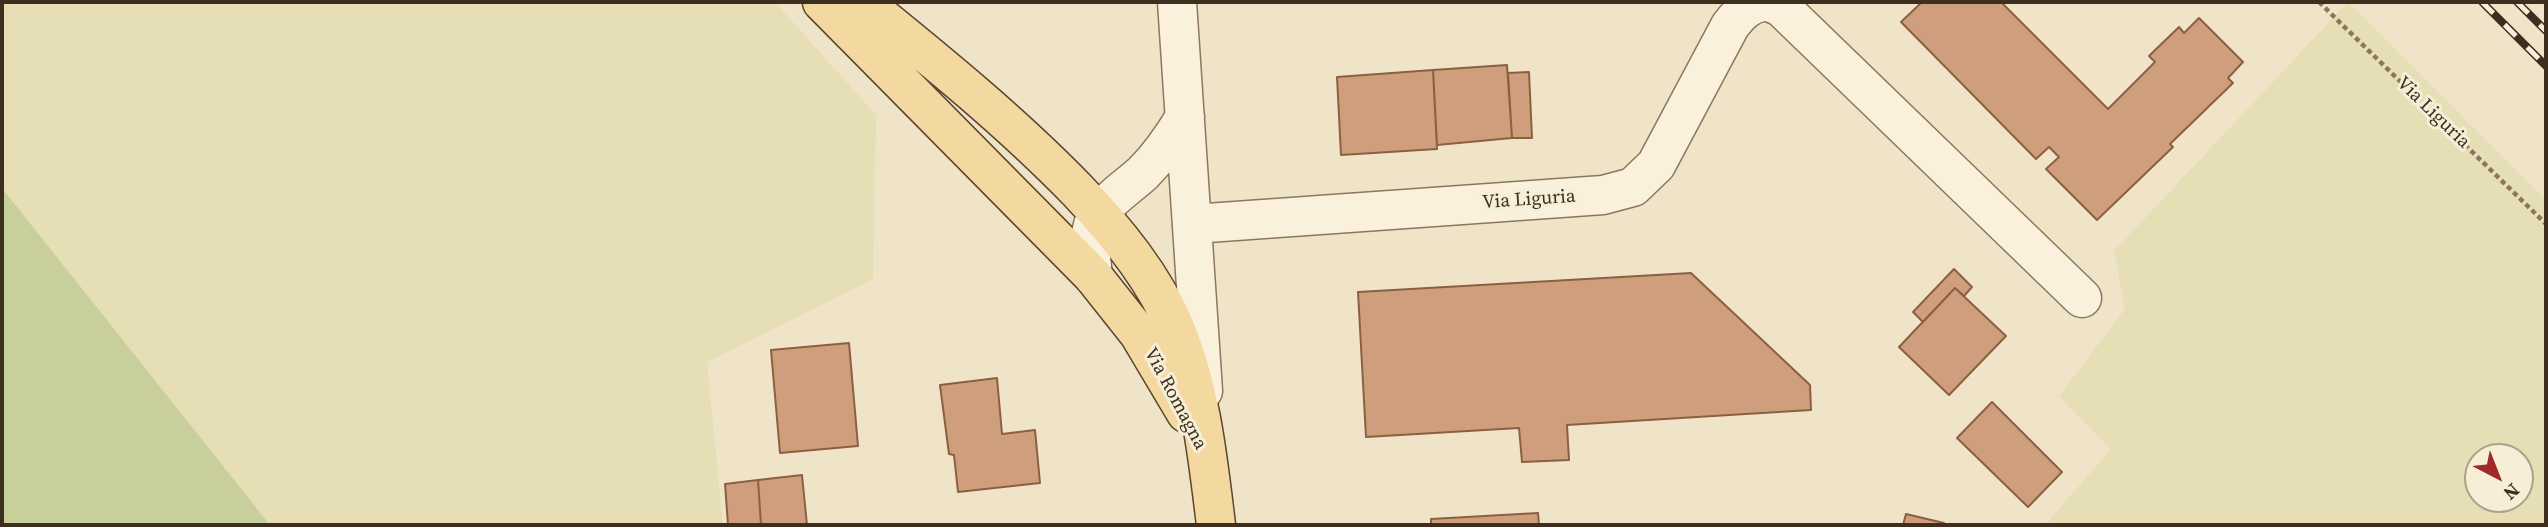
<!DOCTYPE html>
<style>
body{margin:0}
#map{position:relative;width:2548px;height:527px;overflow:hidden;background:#f0e4c8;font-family:"Source Serif 4",serif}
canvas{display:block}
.frame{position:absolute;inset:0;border:4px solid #3d2e20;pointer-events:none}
.north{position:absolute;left:2464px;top:443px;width:70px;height:70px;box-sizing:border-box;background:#f7eed8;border:2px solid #ada18e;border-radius:50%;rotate:138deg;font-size:19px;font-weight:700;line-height:28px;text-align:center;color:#3d2e20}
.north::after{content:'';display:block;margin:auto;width:24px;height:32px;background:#9e2a2b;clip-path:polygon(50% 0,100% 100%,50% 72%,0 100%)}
</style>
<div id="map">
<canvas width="2548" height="527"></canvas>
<div class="frame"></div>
<div class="north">N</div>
</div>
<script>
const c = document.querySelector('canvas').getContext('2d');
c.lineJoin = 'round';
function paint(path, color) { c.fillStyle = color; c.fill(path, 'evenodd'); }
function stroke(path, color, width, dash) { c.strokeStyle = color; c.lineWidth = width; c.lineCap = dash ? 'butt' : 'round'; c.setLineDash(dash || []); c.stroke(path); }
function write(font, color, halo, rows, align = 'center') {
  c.font = font + ' "Source Serif 4",serif'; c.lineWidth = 6; c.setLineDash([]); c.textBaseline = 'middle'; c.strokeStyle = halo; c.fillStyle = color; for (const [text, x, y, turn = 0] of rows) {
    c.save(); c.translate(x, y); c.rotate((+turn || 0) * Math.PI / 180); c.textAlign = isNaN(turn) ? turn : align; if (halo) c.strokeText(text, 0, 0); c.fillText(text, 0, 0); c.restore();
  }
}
paint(new Path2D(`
 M2,2H775L876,115L873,279L707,362L723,525H270L2,188Z
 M2348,2L2546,201V525H2045L2111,449L2059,396L2125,309L2114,251ZM2478,457H2520V499H2478Z`), '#e6deb5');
paint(new Path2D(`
 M2,188L270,525H2Z`), '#c9cf9b');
const building = new Path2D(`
 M1922,2H2001L2108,109L2155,62L2149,56L2179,27L2184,33L2199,18L2243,62L2228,78L2233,83L2170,144L2173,147L2097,220L2046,169L2059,157L2049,147L2036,159L1901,22Z
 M1507,65L1512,138L1437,145L1433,70Z
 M1433,70L1437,149L1341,155L1337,77Z
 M1529,72L1532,138H1512L1508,73Z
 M1954,269L1972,287L1964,296L1955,288L1923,322L1913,312Z
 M1691,273L1810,385L1811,410L1567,425L1569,460L1522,462L1519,428L1366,437L1358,292Z
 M1955,288L2006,336L1949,395L1899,347Z
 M849,343L858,446L780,453L771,350Z
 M997,378L1002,434L1035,430L1040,483L958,492L954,455L949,454L940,385Z
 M1992,402L2062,472L2028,507L1957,438Z
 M802,475L807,525H761L758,480Z
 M758,480L761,525H728L725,484Z
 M1538,513L1539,525H1431V519Z
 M1906,514L1944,523L1943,525H1903Z`);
paint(building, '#cf9f7d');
stroke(building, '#8d5f41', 2);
const minor = new Path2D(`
 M1177,2L1203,391
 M1769,2L1781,7L2082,298
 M1193,224L1603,195L1633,187L1656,165L1730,26C1739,14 1747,5 1762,2
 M1093,276C1091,256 1086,230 1099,213C1109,199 1130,185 1143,173C1160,156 1173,137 1185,117`);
const major = new Path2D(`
 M822,2L1093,276L1139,334L1186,413
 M863,2C937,62 1011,122 1078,191C1116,231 1154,277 1175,328C1201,390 1208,460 1216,525`);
stroke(minor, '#8d765c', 41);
stroke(major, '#5b4430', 41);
stroke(new Path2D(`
 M2319,2L2546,224`), '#8d765c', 4.5, [5, 3.5]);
stroke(minor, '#faf1dc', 38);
stroke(major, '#f3d9a0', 38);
const rail = new Path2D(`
 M2482,2L2546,66
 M2517,2L2546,31`);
stroke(rail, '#3d2e20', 8);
stroke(rail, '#f7eed8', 5, [16]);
write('19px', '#3d2e20', '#f7eed8', [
 ["Via Liguria",2433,113,44],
 ["Via Liguria",1529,200,-4],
 ["Via Romagna",1175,399,62]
]);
</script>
